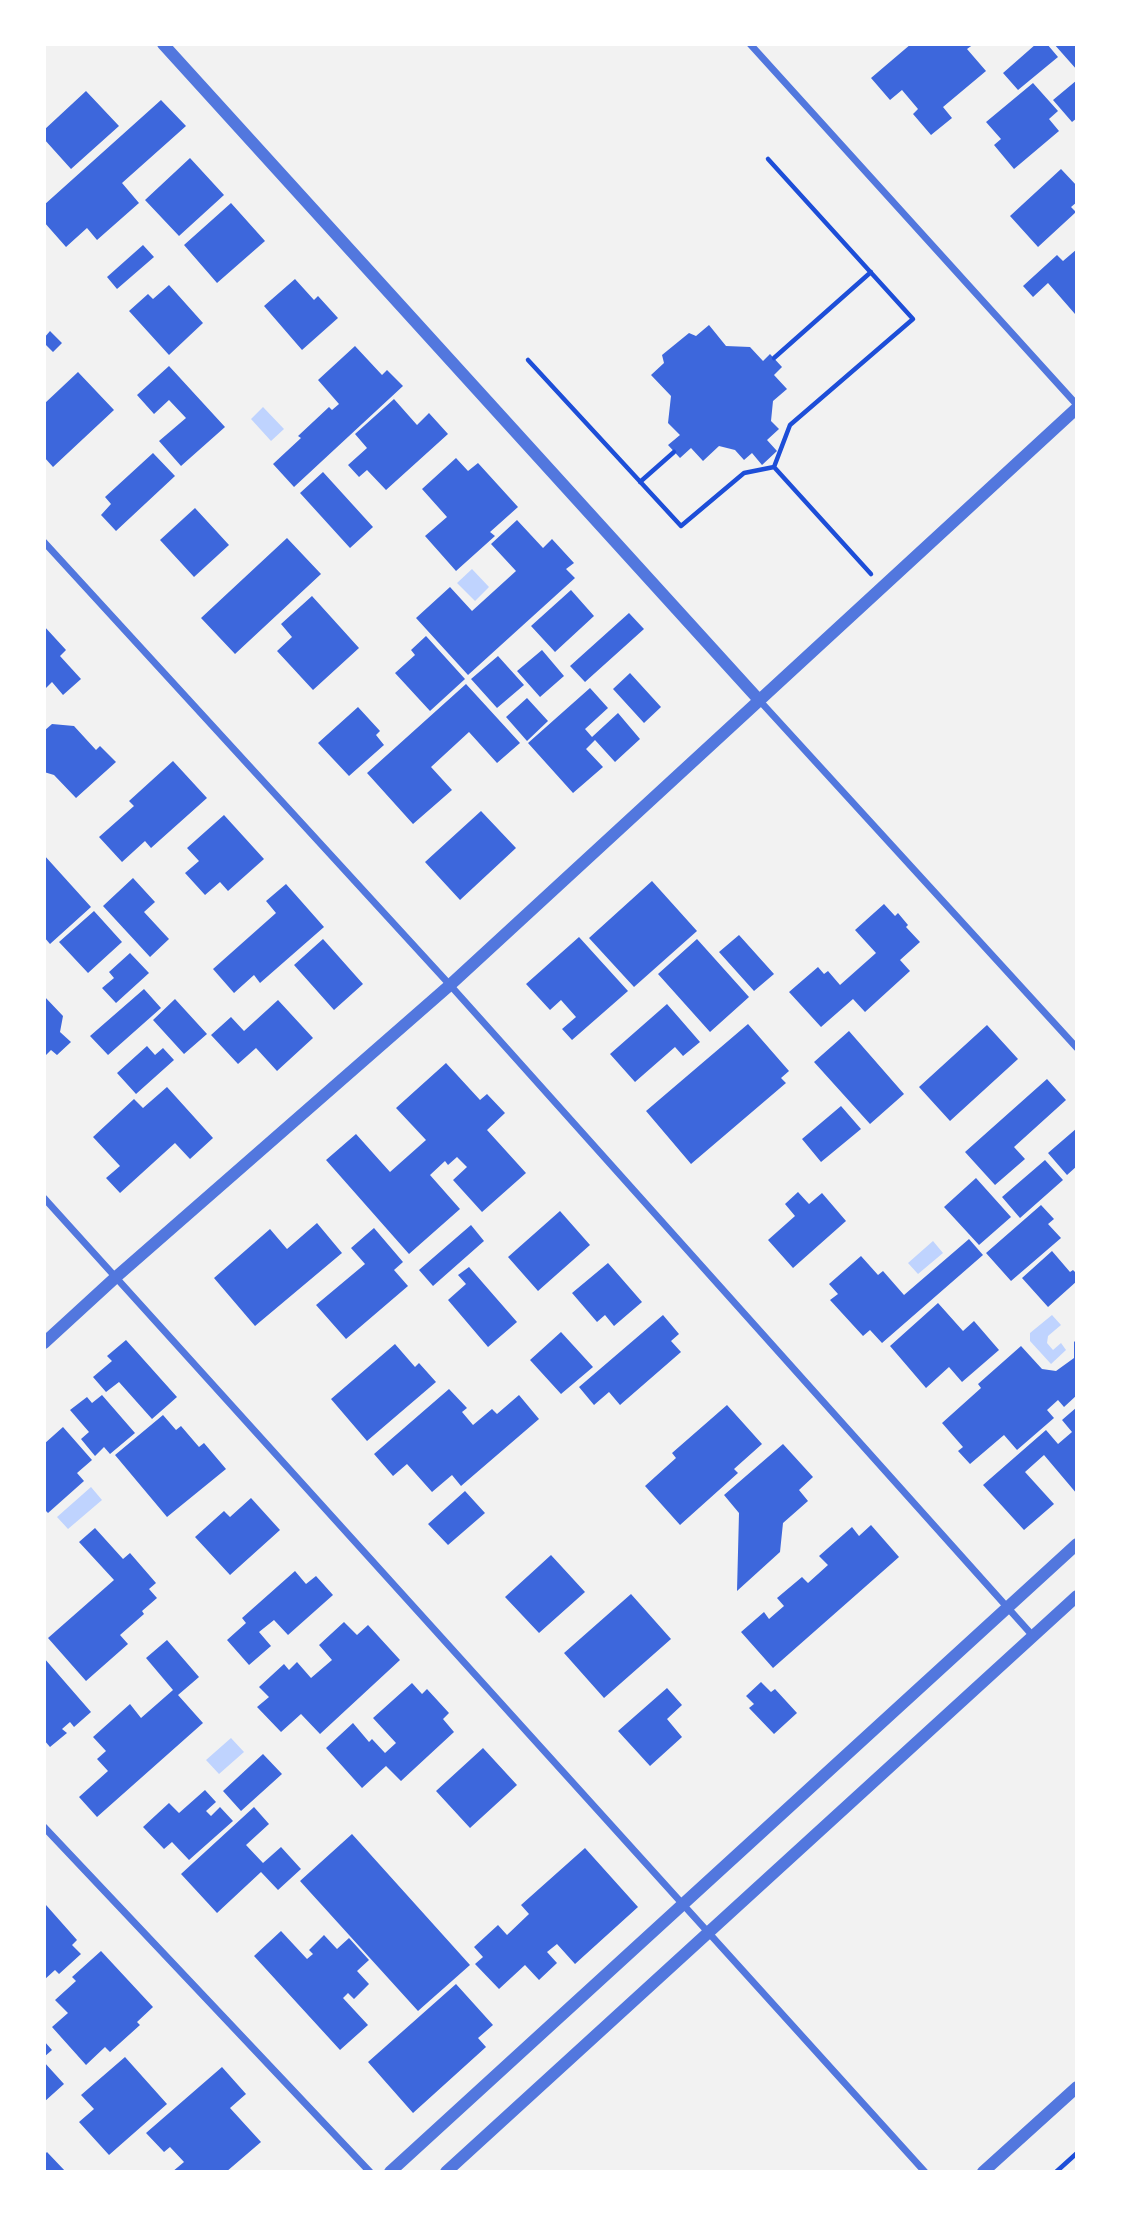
<!DOCTYPE html>
<style>
body{margin:0}
#map{position:relative;width:1121px;height:2216px;overflow:hidden;background:#f2f2f2;font-family:Helvetica,sans-serif}
canvas{display:block}
.frame{position:absolute;inset:0;border:46px solid #fff;pointer-events:none}
</style>
<div id="map">
<canvas width="1121" height="2216"></canvas>
<div class="frame"></div>
</div>
<script>
const c = document.querySelector('canvas').getContext('2d');
c.lineJoin = 'round';
function paint(path, color) { c.fillStyle = color; c.fill(path, 'evenodd'); }
function stroke(path, color, width, dash) { c.strokeStyle = color; c.lineWidth = width; c.lineCap = dash ? 'butt' : 'round'; c.setLineDash(dash || []); c.stroke(path); }
paint(new Path2D(`
 M263,407L284,429L271,441L251,419Z
 M472,569L489,587L475,601L457,583Z
 M933,1241L943,1253L918,1274L908,1263Z
 M1052,1315L1061,1325L1048,1336L1047,1343L1053,1350L1061,1343L1066,1350L1051,1364L1030,1341V1333Z
 M91,1487L102,1500L68,1529L57,1517Z
 M231,1738L244,1752L219,1774L206,1760Z`), '#bfd3fe');
paint(new Path2D(`
 M911,44H974L967,49L986,71L943,107L952,118L931,135L913,114L918,109L902,90L890,100L871,78Z
 M1036,44H1047L1058,57L1018,90L1003,73Z
 M1054,44H1077V70Z
 M1077,80V118L1072,122L1053,100Z
 M1033,83L1058,111L1049,119L1059,131L1014,169L994,145L1001,139L986,122Z
 M86,91L119,126L71,169L44,139V130Z
 M161,100L186,126L122,183L139,203L97,240L87,228L66,247L44,222V205Z
 M190,158L224,195L179,236L145,200Z
 M1061,169L1077,186V202L1071,207L1076,212L1038,247L1010,216Z
 M231,203L265,241L217,283L184,245Z
 M143,245L154,257L117,289L107,277Z
 M1077,249V313L1075,314L1048,283L1033,297L1023,286L1057,255L1063,261Z
 M295,279L314,300L318,296L338,318L302,350L264,306Z
 M169,285L203,323L169,355L129,311L148,294L153,299Z
 M709,325L726,346L750,347L763,361L770,354L782,367L774,375L787,389L773,401L771,421L779,429L767,440L777,451L762,465L752,453L744,460L735,450L719,446L703,461L691,448L680,458L668,445L680,435L668,423L671,396L651,375L664,363L662,355L689,333L696,336Z
 M50,331L62,343L53,352L44,343V338Z
 M355,346L382,375L387,370L403,386L294,487L273,464L301,438L298,436L329,407L332,410L339,404L318,380Z
 M169,366L225,427L181,466L159,441L186,418L169,400L154,414L137,395Z
 M78,372L114,410L53,467L44,457V404Z
 M394,399L417,425L429,413L448,434L386,490L367,470L359,477L348,465L367,448L355,434Z
 M153,453L175,476L116,531L101,515L111,504L105,497Z
 M456,458L468,471L478,463L518,507L490,532L495,536L456,571L425,536L447,517L422,489Z
 M323,472L373,527L350,548L300,493Z
 M195,508L229,545L194,577L160,540Z
 M517,520L543,548L552,539L574,563L566,569L575,578L468,675L416,618L450,587L472,611L516,571L491,544Z
 M287,538L321,574L235,654L201,618Z
 M571,590L594,616L555,652L531,626Z
 M312,596L359,648L313,690L277,651L292,637L281,624Z
 M629,613L644,629L585,682L570,666Z
 M44,626L66,650L60,656L81,679L63,695L52,682L44,690Z
 M426,636L465,679L430,711L395,673L415,655L411,650Z
 M542,650L564,676L540,697L517,671Z
 M498,656L524,685L497,708L471,679Z
 M630,673L661,707L644,723L613,689Z
 M466,684L520,743L497,763L469,732L431,767L452,790L413,824L367,773Z
 M590,688L608,708L585,729L592,737L618,713L640,739L615,762L595,740L586,749L603,767L573,793L528,743Z
 M527,698L548,721L527,741L506,717Z
 M358,707L380,731L376,735L384,745L349,776L318,743Z
 M52,724L74,726L96,750L100,746L116,762L76,798L54,775L44,772V731Z
 M173,761L207,798L151,848L145,841L122,862L99,837L134,806L129,801Z
 M481,811L516,848L460,900L425,862Z
 M224,815L264,859L228,891L220,882L205,895L185,873L199,861L187,848Z
 M44,855L91,907L50,944L44,937Z
 M133,878L155,902L144,912L169,939L150,957L103,906Z
 M652,881L697,931L634,987L589,938Z
 M286,884L324,927L260,983L254,975L234,993L213,969L276,913L266,901Z
 M884,904L895,916L898,913L908,925L906,927L920,942L900,960L910,971L865,1012L853,999L821,1027L789,992L818,967L824,974L828,971L840,985L876,953L855,930Z
 M94,911L122,942L88,973L59,942Z
 M739,935L774,974L754,991L719,952Z
 M579,937L628,991L572,1040L562,1029L576,1017L561,1000L550,1010L526,984Z
 M323,939L363,984L334,1010L294,965Z
 M697,939L749,997L710,1032L658,974Z
 M130,953L149,973L116,1003L102,988L114,978L109,972Z
 M144,989L161,1008L108,1055L90,1036Z
 M44,996L63,1016L60,1032L71,1042L57,1055L51,1050L44,1057Z
 M175,999L207,1034L184,1054L153,1020Z
 M278,1000L313,1038L277,1071L256,1048L238,1064L211,1035L231,1017L244,1031Z
 M667,1004L700,1042L683,1056L675,1047L635,1082L610,1054Z
 M748,1024L789,1071L781,1078L786,1083L691,1164L646,1111Z
 M987,1025L1018,1059L950,1121L919,1087Z
 M849,1031L904,1094L870,1124L814,1062Z
 M147,1046L155,1055L163,1048L174,1060L136,1094L117,1073Z
 M446,1063L480,1100L487,1094L505,1113L487,1130L526,1173L482,1212L453,1180L467,1167L457,1157L448,1165L445,1161L430,1175L460,1209L409,1254L326,1160L356,1134L390,1172L426,1140L396,1108Z
 M1047,1079L1066,1100L1014,1147L1025,1159L995,1185L965,1152Z
 M167,1087L213,1138L190,1159L175,1143L120,1193L106,1178L120,1166L93,1137L134,1099L143,1108Z
 M841,1106L861,1129L821,1162L802,1139Z
 M1077,1128V1166L1067,1175L1048,1153Z
 M1045,1160L1063,1180L1020,1218L1002,1197Z
 M976,1178L1011,1217L979,1245L944,1207Z
 M798,1192L809,1204L822,1193L846,1221L793,1268L768,1240L795,1216L785,1204Z
 M1041,1205L1054,1219L1048,1224L1061,1238L1011,1281L986,1253Z
 M560,1211L590,1245L538,1291L508,1257Z
 M317,1223L342,1253L255,1326L214,1278L270,1229L287,1249Z
 M471,1225L484,1241L433,1286L419,1270Z
 M374,1228L403,1262L394,1270L408,1286L346,1339L316,1305L365,1264L351,1248Z
 M969,1239L983,1255L882,1343L870,1330L863,1336L830,1300L838,1294L829,1284L861,1256L878,1275L883,1271L904,1295Z
 M1052,1251L1070,1272L1073,1270L1077,1274V1281L1048,1307L1022,1278Z
 M608,1263L642,1302L614,1326L605,1315L597,1322L572,1293Z
 M469,1267L517,1322L488,1347L448,1300L466,1284L458,1275Z
 M938,1303L963,1331L974,1321L999,1350L962,1382L949,1367L926,1388L890,1346Z
 M663,1315L679,1334L671,1341L681,1352L620,1405L609,1392L594,1405L579,1387Z
 M561,1332L593,1367L561,1394L530,1360Z
 M1077,1339V1395L1064,1407L1058,1400L1047,1410L1054,1418L1017,1450L1004,1435L970,1464L958,1451L963,1447L942,1423L981,1388L978,1384L1021,1346L1042,1369L1056,1371L1074,1358V1342Z
 M126,1340L177,1397L152,1419L119,1382L106,1392L93,1377L112,1361L107,1356Z
 M395,1344L415,1367L419,1363L436,1382L367,1441L331,1399Z
 M449,1389L467,1408L462,1412L473,1425L492,1409L497,1414L519,1395L539,1419L461,1486L452,1475L432,1492L407,1464L393,1476L374,1454Z
 M102,1395L135,1433L110,1454L104,1447L95,1456L81,1439L89,1432L70,1410L87,1397L92,1403Z
 M727,1405L762,1444L734,1469L738,1473L680,1525L645,1486L676,1458L672,1453Z
 M1077,1407V1494L1044,1455L1025,1472L1054,1504L1024,1530L983,1485L1046,1430L1058,1444L1072,1432L1062,1420Z
 M163,1415L176,1430L181,1426L199,1447L204,1443L226,1469L167,1517L115,1455Z
 M63,1427L92,1460L77,1473L84,1481L48,1513L44,1509V1444Z
 M783,1444L813,1477L799,1490L808,1501L783,1523L780,1552L737,1591L739,1513L724,1495Z
 M465,1491L485,1513L448,1545L428,1524Z
 M251,1498L280,1530L230,1575L195,1537L224,1511L230,1517Z
 M871,1525L899,1557L773,1668L741,1632L764,1612L769,1619L784,1606L777,1598L802,1577L808,1583L828,1565L819,1556L852,1527L859,1536Z
 M95,1528L123,1559L130,1553L156,1583L149,1589L157,1598L142,1611L144,1614L120,1635L128,1644L86,1681L48,1638L114,1580L79,1542Z
 M551,1555L585,1592L539,1633L505,1597Z
 M295,1571L306,1584L316,1576L333,1595L288,1635L274,1620L259,1632L271,1646L249,1665L227,1640L246,1623L242,1618Z
 M631,1594L671,1639L604,1698L564,1653Z
 M344,1622L357,1635L368,1625L400,1660L320,1734L301,1714L281,1732L257,1707L269,1697L259,1687L284,1664L289,1670L297,1662L311,1678L332,1660L319,1645Z
 M167,1640L199,1677L178,1695L203,1723L97,1817L79,1797L108,1771L97,1759L106,1751L93,1737L130,1704L141,1718L173,1690L146,1658Z
 M44,1658L91,1712L74,1727L70,1722L62,1729L67,1733L50,1747L44,1740Z
 M761,1682L771,1692L775,1689L797,1713L774,1734L749,1708L754,1704L746,1696Z
 M412,1683L422,1694L427,1689L449,1713L443,1719L454,1732L401,1781L386,1766L362,1788L326,1748L353,1723L369,1742L372,1739L385,1753L396,1743L373,1718Z
 M667,1688L682,1705L667,1719L682,1737L650,1766L618,1731Z
 M483,1748L517,1785L470,1828L436,1791Z
 M263,1754L282,1774L241,1811L223,1791Z
 M205,1790L216,1802L206,1811L211,1816L220,1807L233,1821L189,1860L172,1842L164,1849L143,1827L169,1803L179,1813Z
 M254,1807L269,1824L246,1845L263,1863L281,1847L301,1869L278,1890L261,1872L217,1913L181,1874Z
 M352,1834L470,1965L418,2011L300,1881Z
 M585,1848L638,1907L575,1964L557,1944L547,1952L557,1963L539,1980L525,1965L499,1989L475,1964L483,1957L474,1947L498,1925L507,1935L529,1914L521,1905Z
 M46,1905L77,1940L72,1945L81,1954L59,1974L55,1970L44,1980V1907Z
 M281,1931L307,1959L313,1954L309,1950L324,1935L337,1949L349,1938L369,1960L357,1971L369,1984L354,1999L348,1993L343,1998L368,2025L340,2050L254,1956Z
 M101,1951L153,2007L137,2022L140,2025L110,2052L105,2047L86,2065L52,2027L68,2013L55,2000L76,1981L72,1977Z
 M456,1984L493,2025L478,2038L486,2047L413,2113L368,2062Z
 M44,2041L52,2050L44,2057Z
 M125,2057L167,2104L109,2155L79,2122L94,2109L81,2095Z
 M44,2062L64,2084L44,2102Z
 M222,2067L246,2094L230,2108L261,2142L226,2172H172L184,2162L170,2147L164,2152L146,2133Z
 M47,2152L66,2172H44V2155Z`), '#3d67dc');
stroke(new Path2D(`
 M768,159L913,319L790,425L774,467L871,574
 M774,358L871,272
 M528,360L681,526L744,473L774,467
 M640,482L674,452
 M1056,2172L1077,2153`), '#1d4ed8', 4.5);
stroke(new Path2D(`
 M750,44L1077,405
 M44,542L450,985L1033,1636
 M759,700L1077,1048
 M44,1198L925,2172
 M44,1827L370,2172`), '#5277de', 7);
stroke(new Path2D(`
 M163,44L759,700
 M44,1343L116,1277L450,985L1077,408
 M390,2172L1077,1544
 M446,2172L1077,1596
 M983,2172L1077,2087`), '#5277de', 12);
</script>
